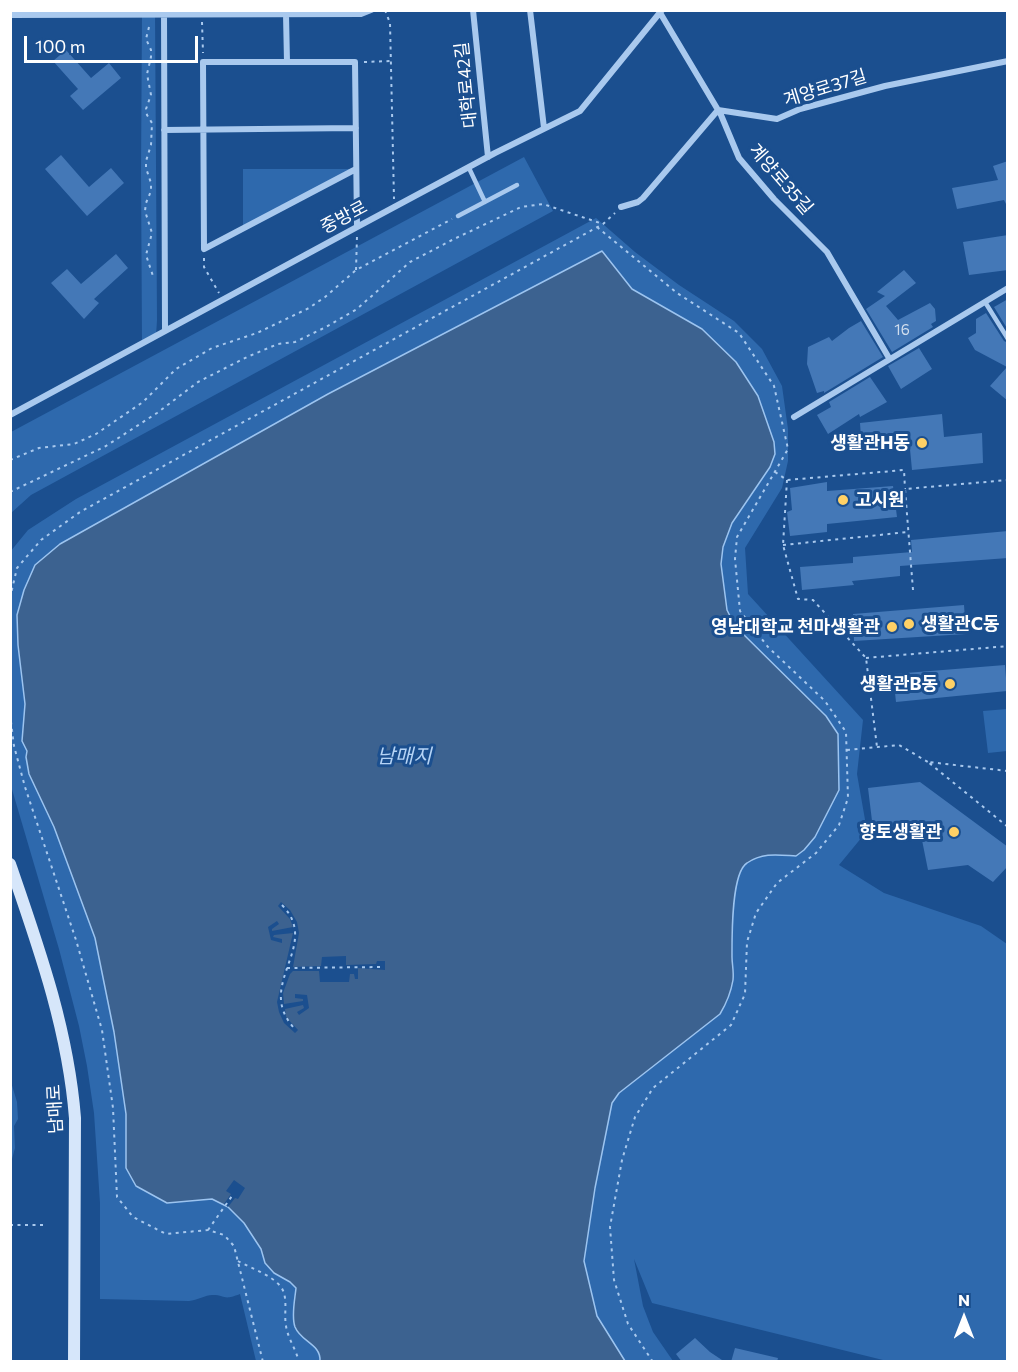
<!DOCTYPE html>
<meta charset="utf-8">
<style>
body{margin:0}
#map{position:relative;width:1018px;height:1372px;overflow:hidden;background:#1b4f8f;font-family:Commissioner,sans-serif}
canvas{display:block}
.frame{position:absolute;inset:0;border:12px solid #fff;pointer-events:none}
.north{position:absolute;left:934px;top:1288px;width:60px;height:60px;-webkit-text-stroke:4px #1b4f8f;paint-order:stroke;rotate:0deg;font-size:16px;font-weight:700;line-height:24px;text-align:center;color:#fff}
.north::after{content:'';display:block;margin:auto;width:21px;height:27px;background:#fff;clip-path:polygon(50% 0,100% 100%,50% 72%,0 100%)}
.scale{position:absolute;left:24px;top:36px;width:174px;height:27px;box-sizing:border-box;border:3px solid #fff;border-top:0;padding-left:8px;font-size:18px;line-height:21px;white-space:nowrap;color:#fff;-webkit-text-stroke:4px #1b4f8f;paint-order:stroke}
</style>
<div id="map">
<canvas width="1018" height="1372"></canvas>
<div class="frame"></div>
<div class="north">N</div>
<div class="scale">100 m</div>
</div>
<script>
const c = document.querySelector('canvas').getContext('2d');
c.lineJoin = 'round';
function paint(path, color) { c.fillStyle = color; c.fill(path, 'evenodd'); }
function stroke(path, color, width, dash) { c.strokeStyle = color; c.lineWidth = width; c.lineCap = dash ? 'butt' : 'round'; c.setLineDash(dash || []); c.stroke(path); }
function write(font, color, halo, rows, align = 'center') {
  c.font = font + ' Commissioner,"Noto Sans KR",sans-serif'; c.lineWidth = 6; c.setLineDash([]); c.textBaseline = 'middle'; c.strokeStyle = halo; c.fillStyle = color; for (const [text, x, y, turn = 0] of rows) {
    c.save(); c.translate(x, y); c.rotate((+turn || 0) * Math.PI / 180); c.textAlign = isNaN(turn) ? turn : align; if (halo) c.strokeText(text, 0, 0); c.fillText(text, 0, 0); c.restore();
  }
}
paint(new Path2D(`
 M155,10L157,320L156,336L142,343L141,173L142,11Z
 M524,157L553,211L31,495L11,513V432Z
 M243,169H356L243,229Z
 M596,218L635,252L679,285L734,321L762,349L782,386L788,429V461L782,488L745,548L748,594L863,720L857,774L867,831L839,865L884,893L981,926L1007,944V1361H887L652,1303L634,1259L643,1306L653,1332L673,1361H256L240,1294C222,1301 227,1295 212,1295C206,1295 197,1300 189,1301L100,1299V1203L94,1113L87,1066L79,1026L59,949L11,786L10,552L28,530L76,499Z
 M1007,709V751L988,753L983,711Z
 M11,1082L17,1102L18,1119L14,1126L15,1148L12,1159L10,1157Z`), '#2e69ad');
const water = new Path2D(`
 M602,251L632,289L702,329L736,362L758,396L774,442L775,454L770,467L732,523L723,547L721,564L727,610L732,620L739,630L826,716L838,734L839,790L815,837L804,850L796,856C779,855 763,852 747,863C731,873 732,938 732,957C732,964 734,972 733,980C731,992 726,1004 720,1014L619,1093L612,1103L595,1188L584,1261L597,1316L625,1361H320C321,1344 301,1342 295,1327C291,1316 295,1299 296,1288L290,1282L274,1273L265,1263L261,1249L244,1223L228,1207L212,1199L167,1203L136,1186L126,1168V1114L114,1032L95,938L54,827L29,774L26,757L27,751L22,741L25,704L18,645L17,615L24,590L35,565L60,544L328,394Z`);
paint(water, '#3c6290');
stroke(water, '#9cc4f0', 1.5);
paint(new Path2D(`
 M281,902L290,910L297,922L299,933L293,967L321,966L322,957L346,956V965L376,964L377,961H385V970L358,968V979H355L354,974H350L349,982H320L319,971H293L290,974L283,993L284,1004L303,1001V999L295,998V994L307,995L309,1008L299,1015L297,1012L304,1008L303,1005L285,1009L286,1017L298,1030L295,1033L284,1023L279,1012L277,1002L293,933L274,935L273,937L282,939V943L271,940L268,927L277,921L279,924L272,929V931L293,927L290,919L278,906Z
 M234,1180L245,1188L238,1199L235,1198L228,1207L224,1204L231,1194L226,1191Z`), '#1b4f8f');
paint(new Path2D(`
 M66,50L91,78L109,63L121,78L83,110L70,96L78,89L53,61Z
 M61,155L89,187L111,168L124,183L87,216L45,169Z
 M1008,161V204H1006L1004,200L957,209L952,188L998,180L993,166Z
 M1008,235V270L969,275L963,242Z
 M116,254L128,268L94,299L99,303L84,319L51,283L67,269L81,284Z
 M904,270L916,283L886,306L898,320L930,303L935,309L936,321L931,324L933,327L892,352L866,309L885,296L877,292Z
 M1008,299V330L994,307Z
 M986,313L1004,341L1008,343V401L990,386L1007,367L975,350L968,338L976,333V319Z
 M861,321L883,357L824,393V391L817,393L807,364L808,347L829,337L832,341L849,328Z
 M919,348L932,369L901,389L888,366Z
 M870,377L887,402L860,417L859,414L828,434L817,415L831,407L829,402Z
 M942,414L944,437L982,433L983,463L912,470L910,449L862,452L860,423Z
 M827,482V491L893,486L897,517L827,524V532L790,536L787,512L792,510L790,488Z
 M1008,531V558L900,566V576L852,581L854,585L802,590L800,567L853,563V557L912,552L911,540Z
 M964,605L966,634L854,641L853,614Z
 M1005,665L1007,691L896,702L893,674Z
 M920,782L1008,847V866L993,882L968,865L928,870L920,830L912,825L873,829L868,788Z
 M695,1338L710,1352L725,1362H682L676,1354Z
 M735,1348L778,1358L777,1362H731Z`), '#4478b7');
stroke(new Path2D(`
 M385,10L390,23L394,199
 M202,22L203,53
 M149,27L146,39L151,50V57L147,74L151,95L146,109L147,115L152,123L151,145L146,161V168L151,183V191L146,203L145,211L152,233L146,255L153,276
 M364,62L391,61
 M597,227L677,293L739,333L774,386L788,449L737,537L735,559L740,611L768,647L825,701L846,732L848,798L839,825L816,853L777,883L756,913L747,942L745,994L731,1025L653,1088L635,1117L622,1160L610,1227L614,1280L628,1324L653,1362
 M204,258V267L219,293
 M356,270L357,236
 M10,460L39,448L74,444L96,434L143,402L176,369L212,348L257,333L309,308L325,297L356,270L452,219
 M775,472L787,480L904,470L905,489
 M787,480L783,545L798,599L813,600L866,658L877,747
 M10,492L106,446L157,413L198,382L247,357L278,344L295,342L324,328L357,309L410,262L452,240L521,207L543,204L603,224
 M783,545L908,532
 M913,590L905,489L1008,480
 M10,598L17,568L41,540L80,512L603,224L615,213
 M866,658L1008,646
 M10,714L14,746L25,787L76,940L102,1030L113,1108L117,1197L133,1217L166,1234L208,1230L224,1235L234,1246L263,1362
 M847,750L899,745L928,762
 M1008,771L928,762L1008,827
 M282,905C322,946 254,984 294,1028
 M287,968L382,967
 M10,1225H43
 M208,1230L232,1196
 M238,1261C252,1269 279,1277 284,1293C287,1304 284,1315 286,1326C288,1339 296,1349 299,1362`), '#a9c9ee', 2, [3, 4.5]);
stroke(new Path2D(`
 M469,168L485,202
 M458,216L517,185
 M985,302L1008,339`), '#a9c9ee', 4.5);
stroke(new Path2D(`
 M164,10L165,331
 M473,10L488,157
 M530,10L544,128
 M659,11L721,115L739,158L774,199L827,252L889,358
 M286,14L287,62
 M10,15L361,14L371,10
 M164,130L356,128
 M356,169L204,249L203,62H355L357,227
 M621,207L638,202L643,198L718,110L777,119L800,109L885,86L1008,61
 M10,415L357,227L495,153L580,111L662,10
 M794,417L1008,288`), '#a9c9ee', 6);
stroke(new Path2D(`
 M10,864C39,948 68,1029 75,1118L74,1362`), '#d6e6fa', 12);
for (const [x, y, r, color] of [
 [922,443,6,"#ffd166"],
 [843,500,6,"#ffd166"],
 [909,624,6,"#ffd166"],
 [892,627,6,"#ffd166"],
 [950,684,6,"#ffd166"],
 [954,832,6,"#ffd166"]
]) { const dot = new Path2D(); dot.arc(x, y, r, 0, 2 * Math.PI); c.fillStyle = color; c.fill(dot); stroke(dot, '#1b4f8f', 2); }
write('15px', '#d0dded', null, [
 ["16",902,330]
]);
write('18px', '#fff', '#1b4f8f', [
 ["대학로42길",466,85,-96],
 ["계양로37길",825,88,-17],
 ["계양로35길",781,179,49],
 ["중방로",344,217,-28],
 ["남매로",55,1109,-93]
]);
write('bold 18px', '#fff', '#1b4f8f', [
 ["생활관H동",910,443],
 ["고시원",855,500,"left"],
 ["생활관C동",921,624,"left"],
 ["영남대학교 천마생활관",880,627],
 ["생활관B동",938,684],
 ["향토생활관",942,832]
], 'right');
write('italic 20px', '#b5d3f5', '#1b4f8f', [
 ["남매지",404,756]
]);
</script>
